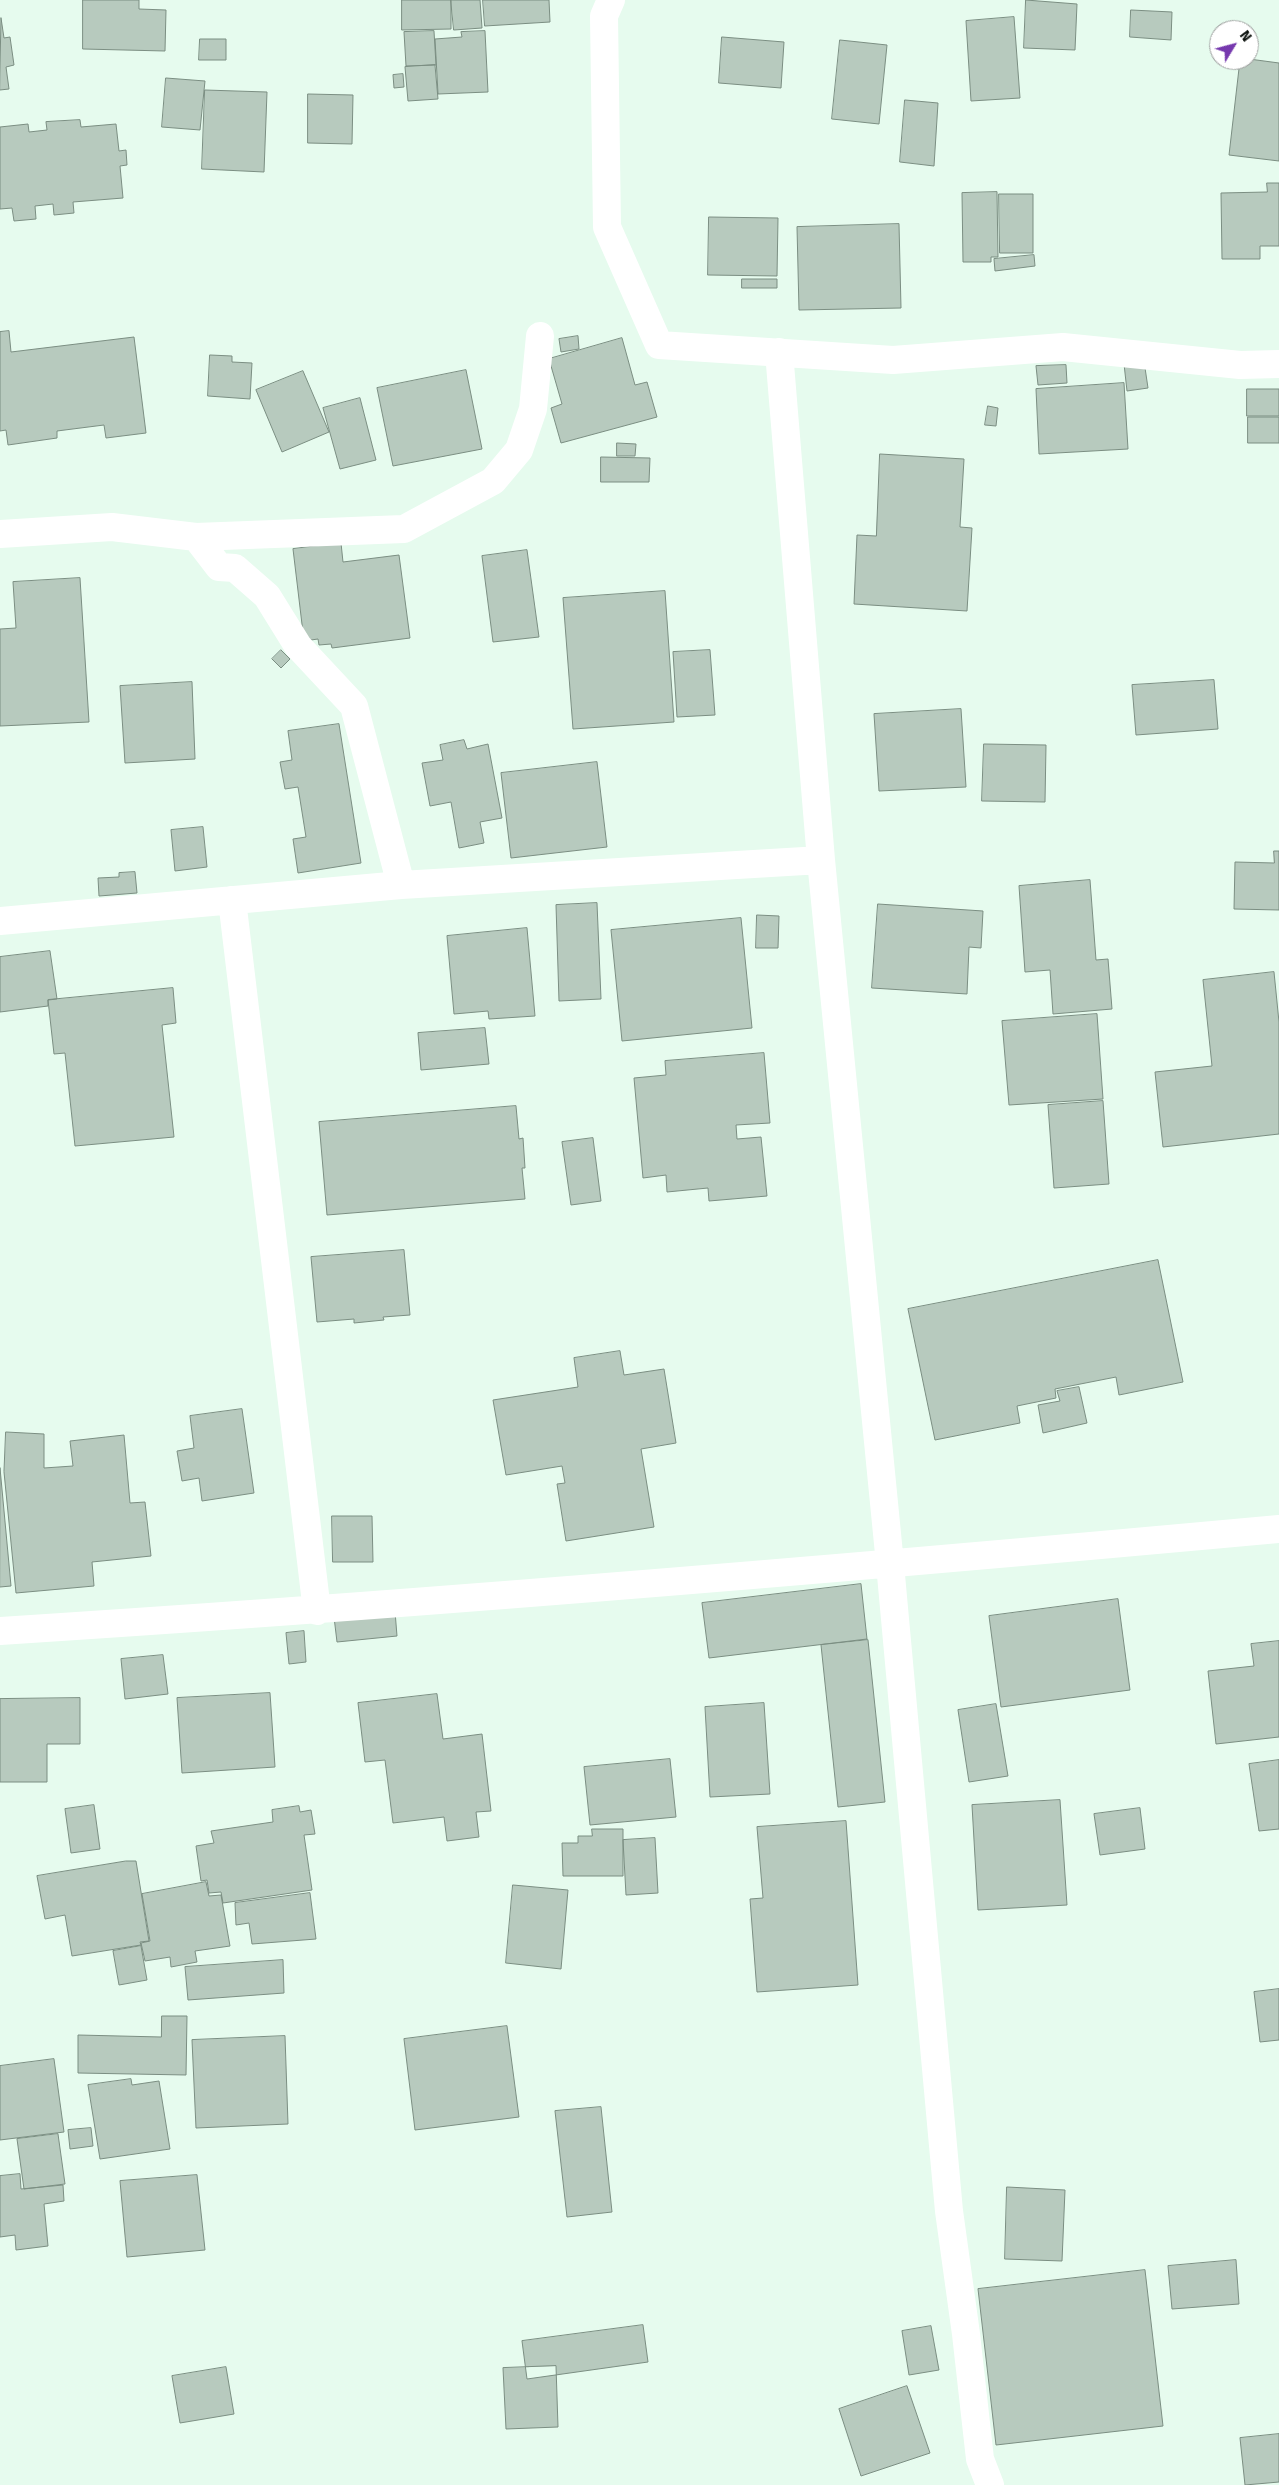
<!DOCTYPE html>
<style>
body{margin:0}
#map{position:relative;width:1279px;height:2485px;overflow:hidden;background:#e6fbee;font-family:"Fira Sans",sans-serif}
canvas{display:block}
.north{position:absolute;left:1209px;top:20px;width:50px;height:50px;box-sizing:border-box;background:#fff;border:1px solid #9c9e9d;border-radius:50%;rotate:53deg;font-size:14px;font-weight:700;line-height:20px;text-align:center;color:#070d09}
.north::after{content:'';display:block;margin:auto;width:18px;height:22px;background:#7639ae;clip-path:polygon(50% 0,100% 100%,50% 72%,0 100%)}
</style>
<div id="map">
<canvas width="1279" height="2485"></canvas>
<div class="north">N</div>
</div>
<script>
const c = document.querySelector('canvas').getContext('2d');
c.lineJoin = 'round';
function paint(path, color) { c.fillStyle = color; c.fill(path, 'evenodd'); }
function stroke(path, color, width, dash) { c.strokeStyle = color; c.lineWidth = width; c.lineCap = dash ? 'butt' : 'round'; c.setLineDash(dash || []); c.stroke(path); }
const building = new Path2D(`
 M83,0H139V9L166,10L165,51L83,49Z
 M402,0H451V29L402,30Z
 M451,0H480L482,28L454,30Z
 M483,0H549L550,22L485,26Z
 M1026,0L1077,4L1075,50L1024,48Z
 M1131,10L1172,12L1171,40L1130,37Z
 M1014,17L1020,98L971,101L966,21Z
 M1,18L4,38L10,37L14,65L6,67L9,89L0,90Z
 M434,31L436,65L406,66L404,32Z
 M485,31L488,92L438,94L435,39L462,37L461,32Z
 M722,37L784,42L781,88L719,83Z
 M200,39H226V60H199Z
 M840,40L887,45L879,124L832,119Z
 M1249,59L1279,63V161L1229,155L1240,60Z
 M435,65L438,99L408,101L405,67Z
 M403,74L404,87L394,88L393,75Z
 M166,78L205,81L200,130L162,127Z
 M205,90L267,92L264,172L202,169Z
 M308,94L353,95L352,144L308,143Z
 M905,100L938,103L934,166L900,162Z
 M80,120L81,127L116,124L119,151L126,150L127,165L120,166L123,198L73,202L74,213L54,215L53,204L35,206L36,219L14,221L12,208L0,209V127L28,124L29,132L47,130L46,122Z
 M1267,183H1279V246H1260V259H1222L1221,193L1267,192Z
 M997,192L998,257H991V262H963L962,193Z
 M999,194H1033V253H1000Z
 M709,217L778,218L777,276L708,275Z
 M899,224L901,308L799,310L797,227Z
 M1034,255L1035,266L995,271L994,259Z
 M742,279H777V288H742Z
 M9,331L11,352L134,337L146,433L106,438L104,425L57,431V438L8,445L6,430L0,431V332Z
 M578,336L579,349L561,352L559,339Z
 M622,338L635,385L647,382L657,417L561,443L551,408L562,404L549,359Z
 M210,355L232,356V362L252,363L250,399L208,396Z
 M1144,361L1148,388L1127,391L1124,364Z
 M1066,365L1067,383L1038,385L1036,366Z
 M466,370L482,449L393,466L377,388Z
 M303,371L329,432L282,452L256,390Z
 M1124,383L1128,449L1039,454L1036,389Z
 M1247,389H1279V416H1247Z
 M360,398L376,460L340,469L323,408Z
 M988,406L998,408L996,426L985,425Z
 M1248,417H1279V443H1248Z
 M617,443L636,444L635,456H617Z
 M880,454L964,459L960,527L972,528L967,611L854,604L857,535L876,536Z
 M601,457L650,458L649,482H601Z
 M341,543L343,562L399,555L410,638L332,648L331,644L319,645L318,639L304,641L293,549Z
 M527,550L539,637L493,642L482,556Z
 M80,578L89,722L0,726V629L16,628L13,582Z
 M665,591L674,722L573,729L563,598Z
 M281,650L290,659L281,668L272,659Z
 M710,650L715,715L677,717L673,652Z
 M1214,680L1218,729L1136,735L1132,685Z
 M192,682L195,759L125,763L120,686Z
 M961,709L966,787L879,791L874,714Z
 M339,724L361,863L298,873L293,839L306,837L298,787L285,789L280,762L292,760L288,731Z
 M464,740L467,749L488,744L502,818L480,822L484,843L459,848L451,802L430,806L422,763L443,760L440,745Z
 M984,744L1046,745L1045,802L982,801Z
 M597,762L607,847L511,858L501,773Z
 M203,827L207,867L175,871L171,830Z
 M1274,851H1279V910L1234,909L1235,862L1274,863Z
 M135,872L137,893L99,896L98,878L119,877V873Z
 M1090,880L1096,960L1108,959L1112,1009L1053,1014L1050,970L1025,972L1019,886Z
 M597,903L601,999L559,1001L556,905Z
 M878,904L983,911L981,948L969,947L967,994L872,988Z
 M757,915L779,916L778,948H756Z
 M741,918L752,1028L622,1041L611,930Z
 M527,928L535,1016L489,1019L488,1011L454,1014L447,936Z
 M50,951L57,999L48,1000V1006L0,1012V957Z
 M1274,972L1279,1022V1134L1163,1147L1155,1072L1212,1066L1203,980Z
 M173,988L176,1023L162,1025L174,1137L75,1146L65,1053L54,1054L48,1000Z
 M1097,1014L1103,1099L1009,1105L1002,1021Z
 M485,1028L489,1064L421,1070L418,1033Z
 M764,1053L770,1123L736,1125L737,1139L761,1137L767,1196L709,1201L708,1188L667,1192L666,1175L643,1178L634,1078L666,1075L665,1061Z
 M1103,1101L1109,1184L1054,1188L1048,1105Z
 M516,1106L519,1139L523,1138L525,1168H522L525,1199L327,1215L319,1122Z
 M593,1138L601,1201L571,1205L562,1142Z
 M404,1250L410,1315L383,1317L384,1320L354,1323V1319L317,1322L311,1257Z
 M1158,1260L1183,1382L1119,1395L1116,1377L1055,1389L1056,1398L1017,1406L1020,1423L935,1440L908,1309Z
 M620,1351L624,1375L664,1369L676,1443L641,1449L654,1527L566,1541L557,1484L565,1483L562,1466L506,1475L493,1400L578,1387L574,1358Z
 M1079,1387L1087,1423L1043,1433L1038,1405L1060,1401L1057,1391Z
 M242,1409L254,1493L202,1501L199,1478L182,1481L177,1451L194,1448L190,1416Z
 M6,1432L44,1434V1468L73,1466L70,1441L124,1435L130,1503L145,1502L151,1556L92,1562L94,1586L16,1593L4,1472Z
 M0,1468L11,1586L0,1587Z
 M332,1516H372L373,1562H333Z
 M861,1584L867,1639L709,1658L702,1603Z
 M1118,1599L1130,1690L1001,1707L989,1616Z
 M395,1611L397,1636L337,1642L334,1617Z
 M304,1631L306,1662L289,1664L286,1633Z
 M868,1640L885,1802L838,1807L821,1645Z
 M1279,1641V1737L1216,1744L1208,1671L1254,1666L1251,1644Z
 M163,1655L168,1694L125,1699L121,1659Z
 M270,1693L275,1767L182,1773L177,1698Z
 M437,1694L443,1739L482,1734L491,1811L476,1812L479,1837L447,1841L444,1817L393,1823L385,1760L365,1762L358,1703Z
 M80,1698V1744H47V1782H0V1699Z
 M764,1703L770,1794L710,1797L705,1707Z
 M996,1704L1008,1776L969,1782L958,1710Z
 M670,1759L676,1817L590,1825L584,1767Z
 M1279,1760V1829L1259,1831L1249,1764Z
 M1060,1800L1067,1905L978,1910L972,1805Z
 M94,1805L100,1849L71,1853L65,1809Z
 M299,1806L300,1812L311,1810L315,1834L304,1835L312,1890L223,1903L221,1892L209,1893L207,1880L201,1881L196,1846L214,1843L211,1831L273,1822L272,1810Z
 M1140,1808L1145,1849L1100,1855L1094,1814Z
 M846,1821L858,1985L757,1992L750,1899L763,1898L757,1827Z
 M592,1829H623V1876H563L562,1843H578V1836H592Z
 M655,1838L658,1893L626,1895L623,1840Z
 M126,1861H136L149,1941L140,1942L141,1945L72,1956L65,1915L45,1919L37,1876Z
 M206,1882L209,1896L221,1895L230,1946L195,1951L197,1962L171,1967L170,1957L145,1961L141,1943L150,1941L142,1894Z
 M513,1885L568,1890L561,1969L506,1963Z
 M310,1893L316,1939L252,1944L249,1923L236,1925L235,1903Z
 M141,1946L147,1980L119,1985L113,1951Z
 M283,1960L284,1993L188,2000L185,1967Z
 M1279,1989V2040L1260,2042L1254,1992Z
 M162,2016H187L186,2075L78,2073V2035L161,2037Z
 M507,2026L519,2117L415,2130L404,2039Z
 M285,2036L288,2124L196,2128L192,2040Z
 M54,2059L64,2132L0,2140V2066Z
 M131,2079L132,2085L159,2081L170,2149L100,2159L88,2085Z
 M601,2107L612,2212L567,2217L555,2111Z
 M91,2128L93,2146L70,2149L68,2130Z
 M58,2134L65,2184L24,2189L17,2139Z
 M20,2174L21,2189L63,2185L64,2201L44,2204L48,2246L16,2250L15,2235L0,2237V2176Z
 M197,2175L205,2250L127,2257L120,2181Z
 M1007,2187L1065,2190L1062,2261L1005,2259Z
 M1236,2260L1239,2304L1172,2309L1168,2266Z
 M1145,2270L1163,2426L996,2445L978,2289Z
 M643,2325L648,2362L527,2379L522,2341Z
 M931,2326L939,2370L909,2375L902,2331Z
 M556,2366L558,2427L506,2429L503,2368Z
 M226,2367L234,2414L180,2423L172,2376Z
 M907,2386L930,2453L861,2476L839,2409Z
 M1279,2434V2482L1245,2485L1240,2438Z`);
paint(building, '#b7cabe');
stroke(building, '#7b8e82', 1);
stroke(new Path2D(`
 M611,0L604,16L607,227L659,345L893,360L1063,347L1240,365L1279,364
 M779,352L821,860L890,1564L949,2211L966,2334L980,2459L990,2485
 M0,534L112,527L196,537L219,567L235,568L267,596L298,646L354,706L401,885
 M196,537L404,529L493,481L519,450L533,409L540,336
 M232,900L317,1611
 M0,921L401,885L821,860
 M0,1631C427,1604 853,1568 1279,1529`), '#fff', 28);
</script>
